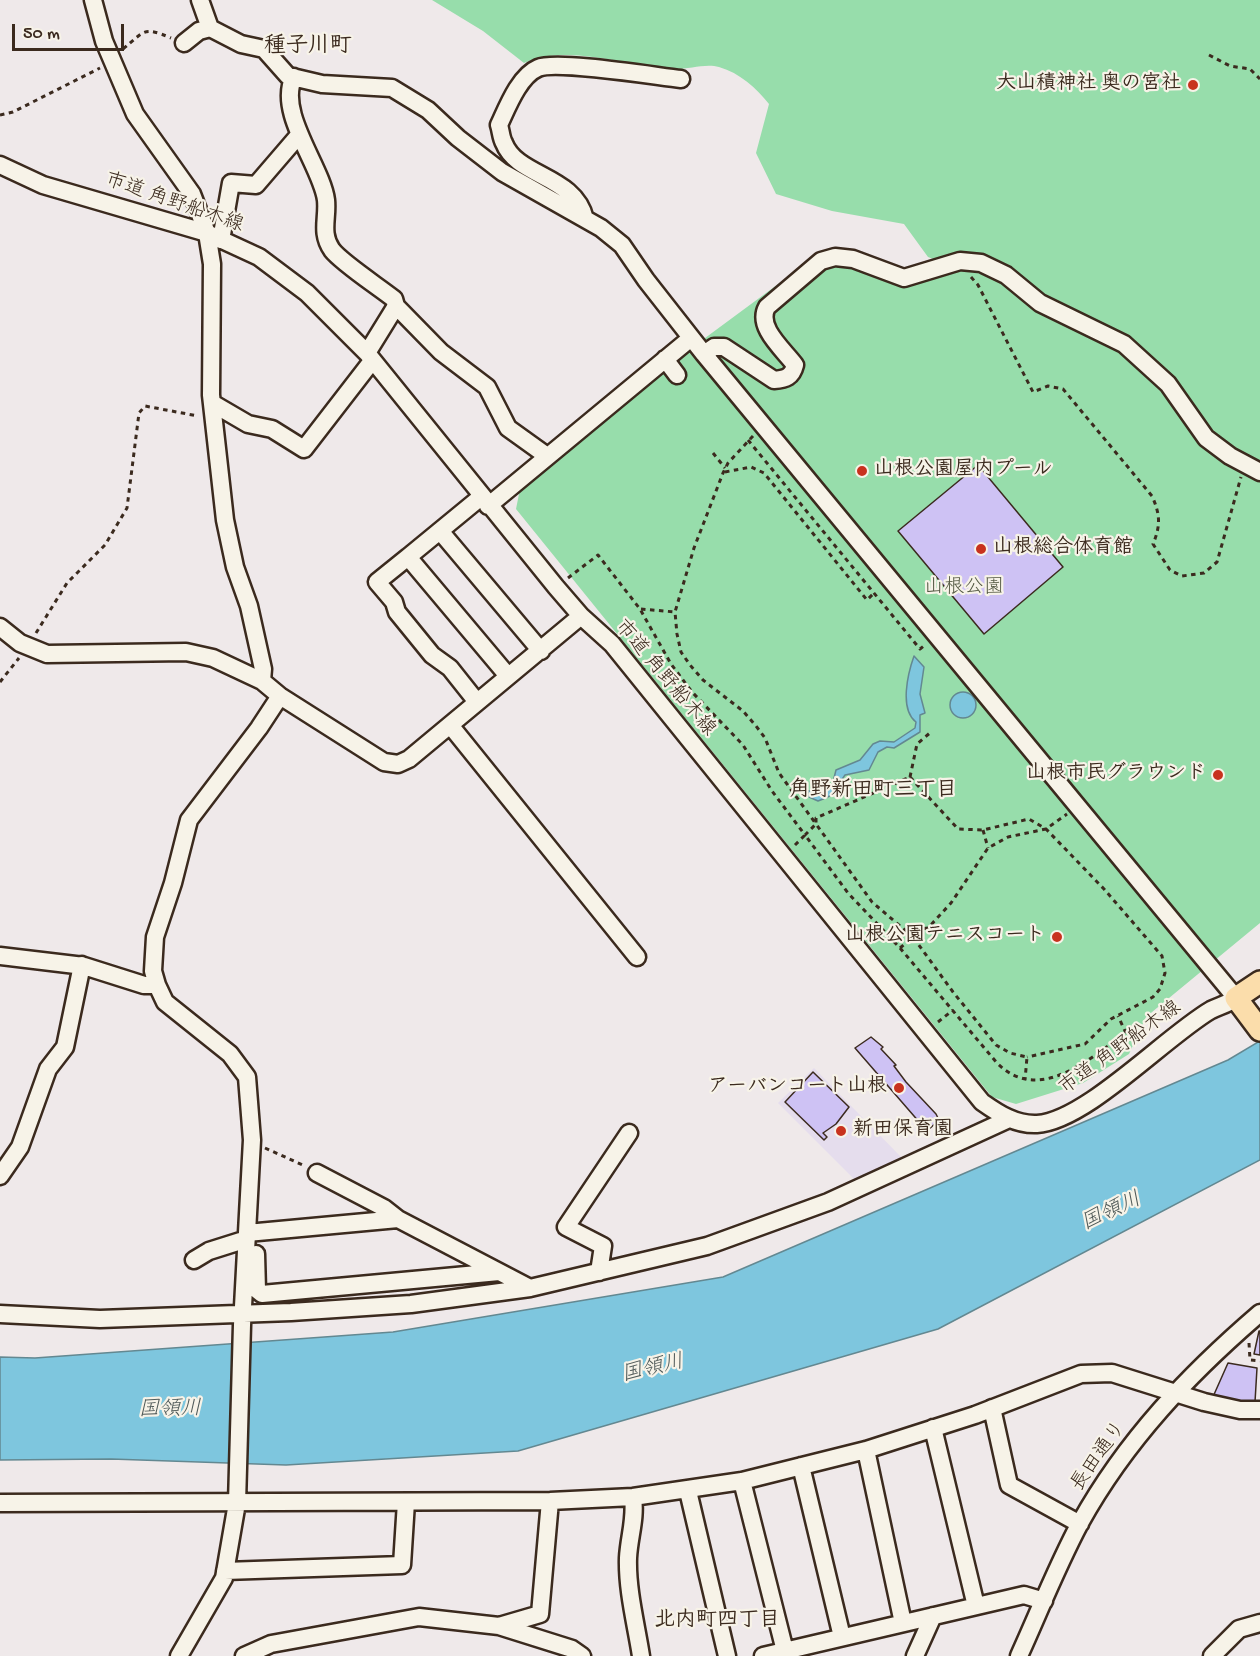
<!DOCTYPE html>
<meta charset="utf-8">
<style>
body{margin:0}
#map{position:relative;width:1260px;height:1656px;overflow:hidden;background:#efe9ea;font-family:"Gochi Hand",sans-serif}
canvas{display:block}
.scale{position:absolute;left:12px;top:24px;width:112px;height:27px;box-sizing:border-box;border:3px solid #3b2a1e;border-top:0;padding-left:8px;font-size:18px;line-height:21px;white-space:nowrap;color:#3b2a1e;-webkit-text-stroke:4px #f7f3e8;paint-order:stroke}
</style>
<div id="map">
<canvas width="1260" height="1656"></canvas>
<div class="scale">50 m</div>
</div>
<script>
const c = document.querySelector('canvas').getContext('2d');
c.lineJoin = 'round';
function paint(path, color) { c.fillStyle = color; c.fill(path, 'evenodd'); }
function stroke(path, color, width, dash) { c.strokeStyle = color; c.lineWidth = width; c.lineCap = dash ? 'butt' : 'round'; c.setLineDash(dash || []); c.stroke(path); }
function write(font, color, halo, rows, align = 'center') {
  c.font = font + ' "Gochi Hand","Klee One",sans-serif'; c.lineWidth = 4.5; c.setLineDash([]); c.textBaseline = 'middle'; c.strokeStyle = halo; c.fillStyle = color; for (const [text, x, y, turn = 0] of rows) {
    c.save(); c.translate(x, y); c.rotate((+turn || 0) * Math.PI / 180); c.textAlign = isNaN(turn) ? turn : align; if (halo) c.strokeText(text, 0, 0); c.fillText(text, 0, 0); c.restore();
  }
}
paint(new Path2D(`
 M814,1068L903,1159L857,1182L778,1103Z`), '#e5dded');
paint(new Path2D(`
 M432,0H1260V923L1146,1017L1129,1054L1083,1083L1016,1104L992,1097L516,509L520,489L701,341L808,262L820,255L905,274L938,261L928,257L904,224L832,211L776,194L756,153L769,104C756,88 740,73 719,67C705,63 687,70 673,69C628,67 567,43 524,63L483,31Z`), '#97ddab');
const water = new Path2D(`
 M914,656L924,667L920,694L925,713L920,715V732L894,748L887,747L878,752L869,770L845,775C832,792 842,792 818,801L809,797L808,791L832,786L836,770L860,760L873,744L880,741L894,742L915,728L916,722C899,709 908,673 914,656Z
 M950 705a13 13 0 1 1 26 0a13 13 0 1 1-26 0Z
 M1260,1041V1160L938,1329L518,1451L286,1465L111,1459L0,1460V1357L35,1358L393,1332L723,1277L1228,1060Z`);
paint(water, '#7ec6de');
stroke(water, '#638891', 1.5);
const building = new Path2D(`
 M978,465L1063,567L984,634L898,531Z
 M871,1037L883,1047L881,1049L896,1065L894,1066L906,1082L936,1114L939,1120L927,1131L855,1048Z
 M813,1072L849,1107L836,1124L823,1133L827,1137L824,1140L785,1102Z
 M1259,1331H1260V1355L1254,1354Z
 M1228,1363L1257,1368L1255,1402L1212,1399Z`);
paint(building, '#cec2f4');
stroke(building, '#3b2a1e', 1.5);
const minor = new Path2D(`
 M93,0L104,41L135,114L192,194L207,233L212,264L211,395L225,520L235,567L249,606L263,669L262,681L280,696L384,762L398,764L409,759L581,616
 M184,43L199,31L210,28
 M294,77C276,112 322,167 326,200C328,218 320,233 332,250C342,263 379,287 394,299L396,306
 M0,165L43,185L207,233L259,257L307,293L367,353L556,587L581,616L612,644L982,1102C999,1114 1016,1125 1037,1124C1086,1121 1166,1036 1211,1010C1219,1006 1228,1004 1236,998L704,354L646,280L622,245L601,228L502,172L458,138L428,110L392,88L322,84L288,76L264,49L241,44L210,28L200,0
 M585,219C575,175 517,177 504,143C501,138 501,131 499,125C507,108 519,76 538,68C557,60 654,76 681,79
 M221,240L231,183L256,185L299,135
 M367,353L396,306L441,352L487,387L508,428L547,456
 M704,354L714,347H724L774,380C786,379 792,377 795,365C783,349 756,327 767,307L821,261L835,257L853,259L904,278L960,261L981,263L1006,275L1040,303L1124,344L1168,384L1206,438L1230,456L1260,472
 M665,359L677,375
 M212,403L248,424L272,429L304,449L372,361
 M481,497L408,557L508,676
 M488,506L691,338
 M440,531L541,651
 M408,557L377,582L394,602L397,612L432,655L450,668L477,702
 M0,627L20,643L47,654L186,652L213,658L262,681
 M450,725L637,957
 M0,956L84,966L144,985H157L165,1002L230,1054L247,1077L252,1140L242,1325L237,1503L224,1578L179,1656
 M157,985L153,971L155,937L173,883L189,820L259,728L280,696
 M317,1173L384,1208L398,1219
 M0,1176L20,1147L48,1069L65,1047L82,965
 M247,1233L398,1219L530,1288
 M256,1254L257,1290L262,1294L499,1272
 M194,1260L209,1251L247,1239
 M599,1272L603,1246L566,1227L629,1133
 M0,1314L100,1319L291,1312L411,1304L530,1288L707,1246L828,1202L1009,1119
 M992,1408L1009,1485L1080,1524
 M933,1428L976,1606
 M866,1450L903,1623
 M801,1466L842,1637
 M742,1481L785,1651
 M688,1491L727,1656
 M633,1497C636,1519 629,1537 628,1558C627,1590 636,1624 641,1656
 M0,1503L550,1501L633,1497L742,1481L866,1450L975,1415L1081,1374L1112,1373L1204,1402L1240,1410H1260
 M225,1571L402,1565L406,1502
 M499,1626L540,1614L550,1501
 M244,1656L271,1644L419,1617L499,1626L572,1649L582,1656
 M763,1656L1024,1595L1044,1601
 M915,1656L933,1616
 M1019,1656C1039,1612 1057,1566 1080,1523C1126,1440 1189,1374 1260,1313
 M1212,1656L1239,1629L1260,1623`);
const major = new Path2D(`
 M1260,982L1236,998L1260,1030`);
stroke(minor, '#3b2a1e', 21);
stroke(major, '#3b2a1e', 26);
stroke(new Path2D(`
 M123,49C145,31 143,26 171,38
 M1209,55L1230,66L1250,69L1260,79
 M0,115L13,112L100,68
 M971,277L978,285L1033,392L1048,386L1063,389L1152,496C1160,514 1161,525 1153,544L1170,570L1182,576L1204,573L1217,562L1241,477
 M753,436L728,463L723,473L694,548L675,612L677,634L681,652L690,665L703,680L743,711L756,726L765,738L779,773L816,824V818L910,777
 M748,440L920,649L925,645
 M713,453L725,468
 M725,472L751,467L764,473L867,600L874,593
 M568,578L598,555L640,609L671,664L692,692L743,745L772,791L805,835L816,824L872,902L913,937L921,929L928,928L951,903L988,848L1008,837L1046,829L1067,814
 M641,609L675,612
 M36,633L67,583L105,545L127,508L139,413L145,406L198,416
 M0,682L19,658
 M910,777L958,829L983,830L1029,819L1046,829L1104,889L1162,956L1165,973L1160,989L1153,997L1111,1019L1085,1044L1027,1057
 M910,777L917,744L931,732
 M983,830L988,848
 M795,845L805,835L848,893L900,948L913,937L953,992L996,1045L1010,1053L1027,1057L1025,1080
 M900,948L997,1063C1039,1105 1089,1059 1126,1033L1118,1016
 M938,1022L953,1010
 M265,1148L305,1166
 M1249,1343L1250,1360L1260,1361`), '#3b2a1e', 3, [4.5, 4.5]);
stroke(minor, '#f7f3e8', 16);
stroke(major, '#fbddab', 21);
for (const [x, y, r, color] of [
 [1193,85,6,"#c8321e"],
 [862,471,6,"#c8321e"],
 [981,549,6,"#c8321e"],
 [1218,775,6,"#c8321e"],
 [1057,937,6,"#c8321e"],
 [899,1088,6,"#c8321e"],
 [841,1131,6,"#c8321e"]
]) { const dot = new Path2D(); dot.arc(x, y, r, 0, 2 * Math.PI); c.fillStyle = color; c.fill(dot); stroke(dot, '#f7f3e8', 2); }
write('bold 20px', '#3b2a1e', '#f7f3e8', [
 ["大山積神社 奥の宮社",1181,85],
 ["山根公園屋内プール",874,471,"left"],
 ["山根総合体育館",993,549,"left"],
 ["山根市民グラウンド",1206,775],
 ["山根公園テニスコート",1045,937],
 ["アーバンコート山根",887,1088],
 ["新田保育園",853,1131,"left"]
], 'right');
write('20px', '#3b2a1e', '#f7f3e8', [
 ["市道 角野船木線",174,204,19],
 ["市道 角野船木線",664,679,50],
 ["市道 角野船木線",1121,1049,-36],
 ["長田通り",1100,1457,-55]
]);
write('20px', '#525741', '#f7f3e8', [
 ["山根公園",964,589]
]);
write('bold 21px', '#3b2a1e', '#f7f3e8', [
 ["角野新田町三丁目",873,792],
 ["北内町四丁目",717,1622]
]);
write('italic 21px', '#4f5958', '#f7f3e8', [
 ["国領川",1112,1213,-25],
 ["国領川",653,1370,-13],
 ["国領川",170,1411,-1]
]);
write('bold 22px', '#3b2a1e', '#f7f3e8', [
 ["種子川町",308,48]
]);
</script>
